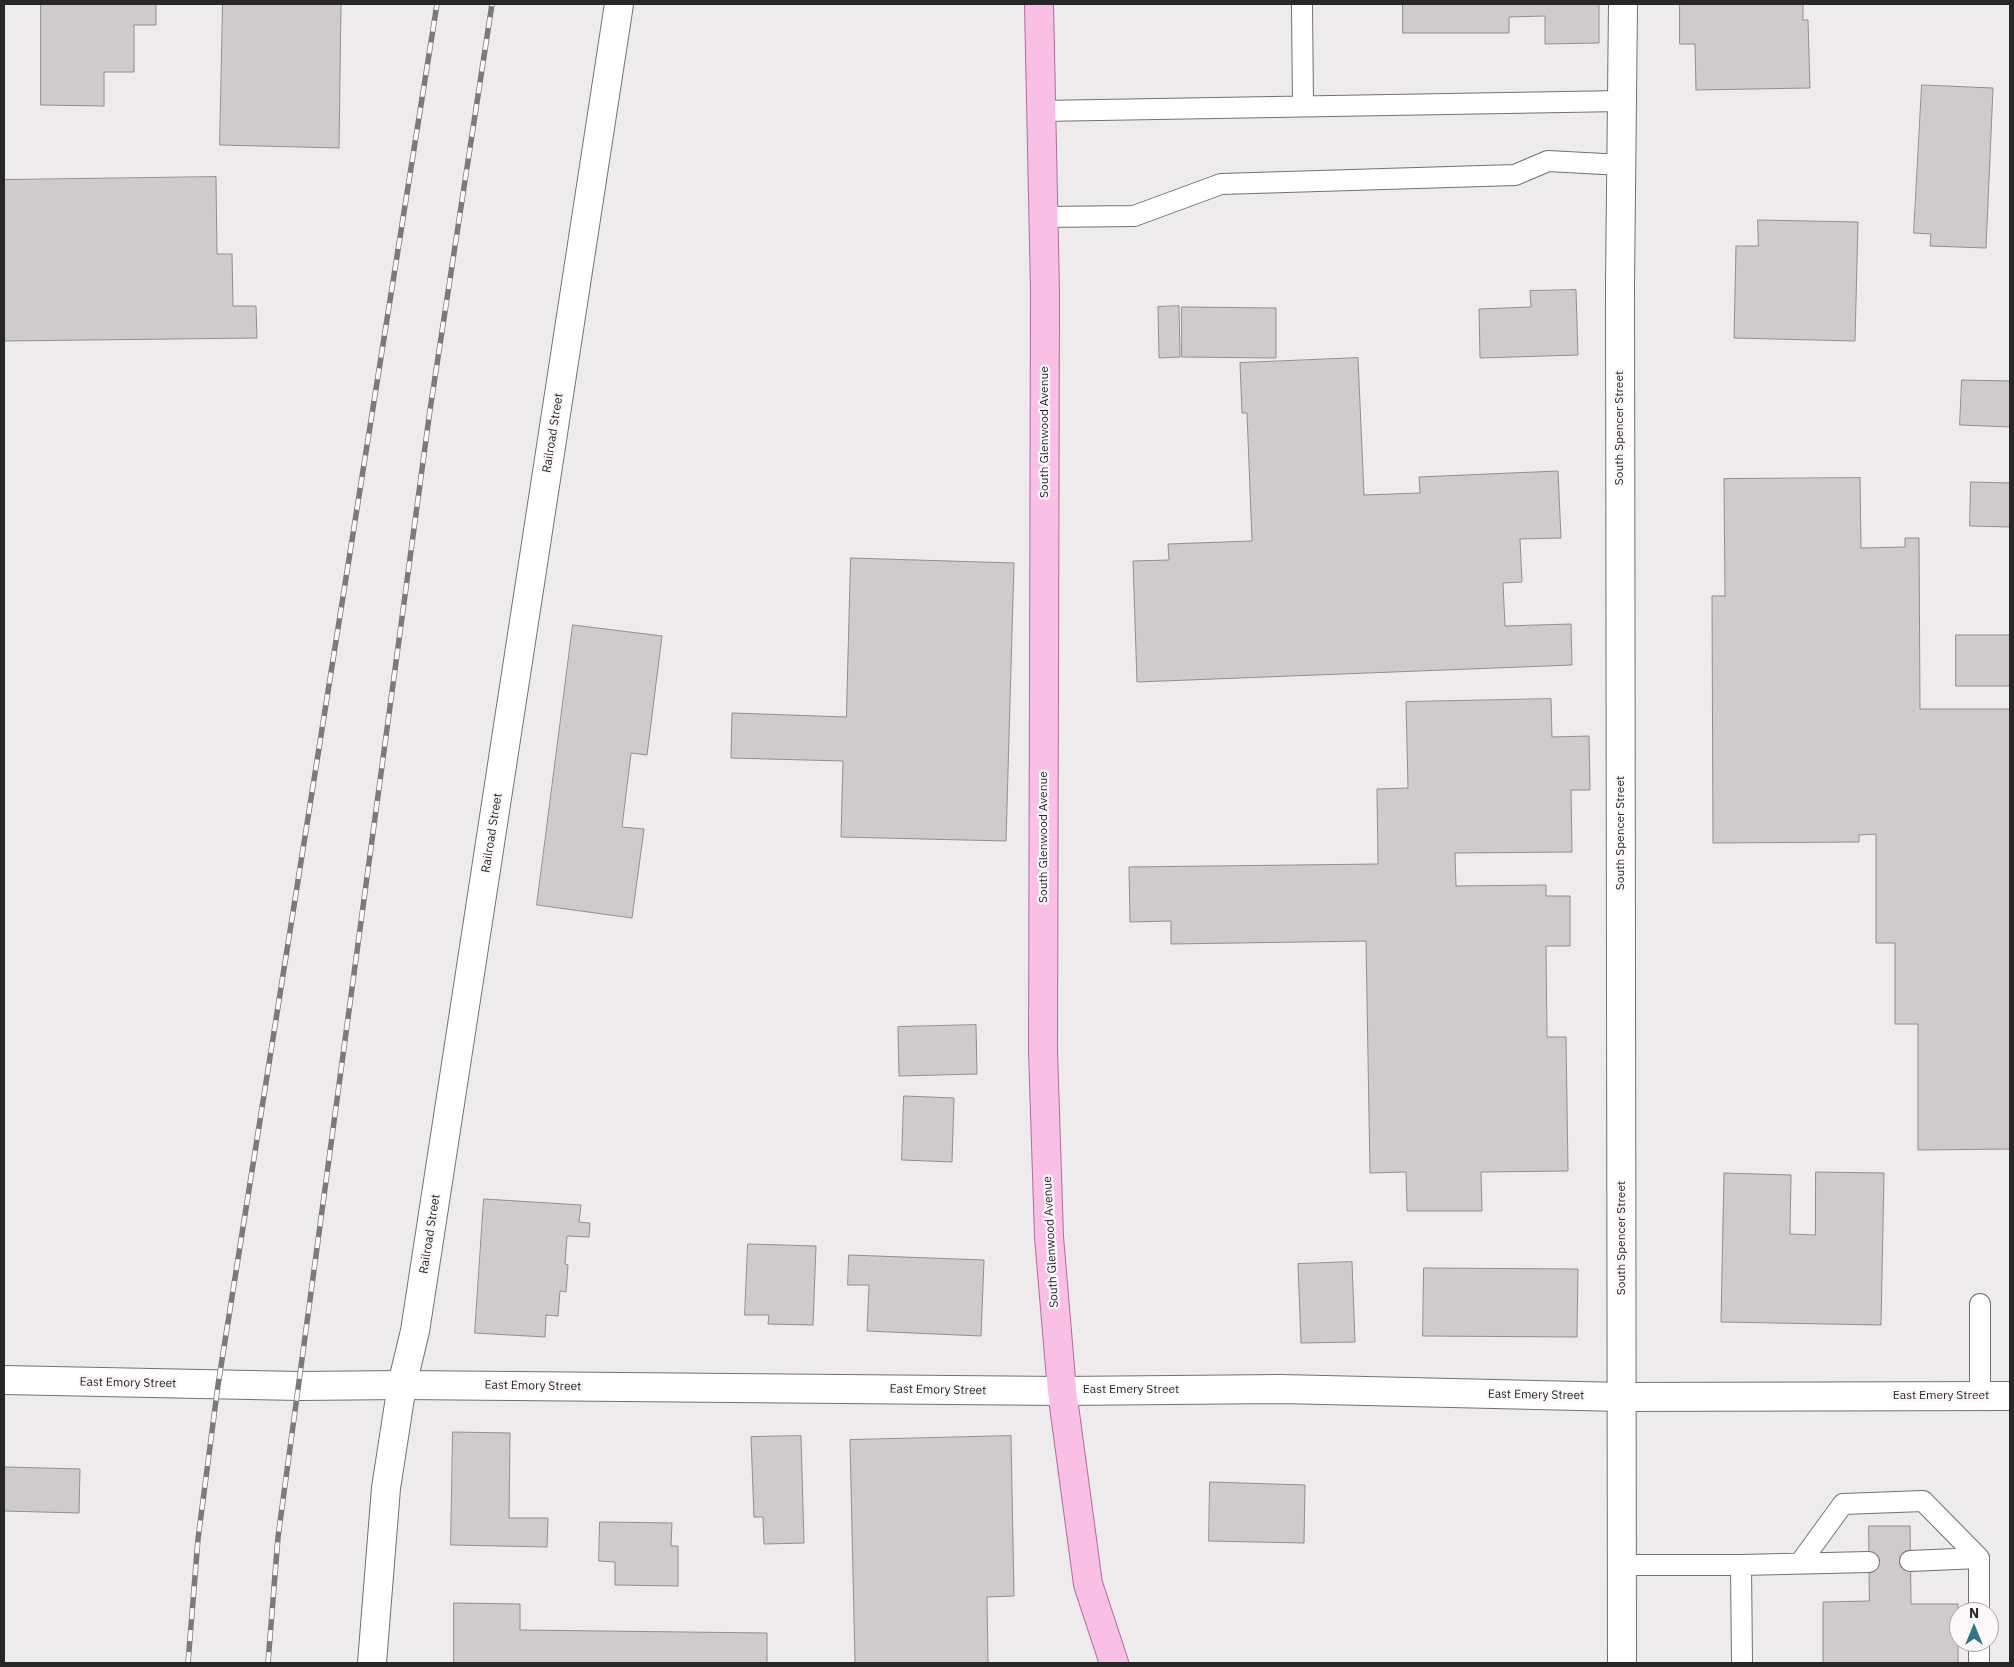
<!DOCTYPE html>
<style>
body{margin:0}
#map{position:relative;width:2014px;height:1667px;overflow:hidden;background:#eeebed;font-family:"IBM Plex Sans",sans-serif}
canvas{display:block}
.frame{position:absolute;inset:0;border:5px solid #282728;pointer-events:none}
.north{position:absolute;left:1949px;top:1602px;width:50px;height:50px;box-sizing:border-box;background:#fcf8fa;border:1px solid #a7a4a6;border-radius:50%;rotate:0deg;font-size:14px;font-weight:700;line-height:20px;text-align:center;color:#282728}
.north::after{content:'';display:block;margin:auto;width:18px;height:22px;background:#317584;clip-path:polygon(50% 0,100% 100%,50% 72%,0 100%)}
</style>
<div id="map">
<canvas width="2014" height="1667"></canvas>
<div class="frame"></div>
<div class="north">N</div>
</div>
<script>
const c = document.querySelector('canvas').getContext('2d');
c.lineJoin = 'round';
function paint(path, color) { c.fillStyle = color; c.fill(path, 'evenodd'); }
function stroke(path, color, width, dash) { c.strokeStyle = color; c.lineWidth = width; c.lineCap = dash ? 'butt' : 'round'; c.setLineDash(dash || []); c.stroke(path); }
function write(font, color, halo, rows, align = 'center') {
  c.font = font + ' "IBM Plex Sans",sans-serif'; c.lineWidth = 4.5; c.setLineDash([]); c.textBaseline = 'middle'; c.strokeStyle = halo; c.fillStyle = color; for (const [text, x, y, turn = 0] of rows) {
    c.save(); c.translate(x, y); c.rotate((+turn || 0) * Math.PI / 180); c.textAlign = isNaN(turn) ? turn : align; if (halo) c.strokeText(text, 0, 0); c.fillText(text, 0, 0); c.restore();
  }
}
const building = new Path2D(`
 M41,4H156V25H134V72H104V106L41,105Z
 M223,4H341L339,148L220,145Z
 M1403,4H1599V43L1545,44V16L1509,17V33H1403Z
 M1680,4H1803V20H1808L1810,88L1696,90L1695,44H1680Z
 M1922,85L1993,88L1986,248L1930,246L1931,234L1914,233Z
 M216,177L217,254H232L233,306H256L257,338L4,341V180Z
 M1758,220L1858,222L1855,341L1734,338L1736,246H1758Z
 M1576,290L1578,355L1480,358L1479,309L1531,307L1530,291Z
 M1179,306L1180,357L1159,358L1158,307Z
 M1182,307L1276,308V358L1182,357Z
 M1358,358L1364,495L1420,493L1419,477L1558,471L1561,538L1520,539L1522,582L1503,583L1505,626L1571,624L1572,665L1137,682L1133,561L1169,560L1168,544L1252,541L1247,413H1242L1240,363Z
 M1962,380L2010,381V427L1960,425Z
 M1860,478L1861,548L1905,547V538H1919L1920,709H2010V1149L1918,1150V1024H1895V943H1876V834L1859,835V842L1713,843L1712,596H1725L1724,479Z
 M1971,482L2010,483V527L1970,526Z
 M851,558L1014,563L1006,841L841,837L843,761L731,758L732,713L846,717Z
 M573,625L662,636L647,755L631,753L622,827L644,829L632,918L537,905Z
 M1956,635H2010V686H1956Z
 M1551,699L1552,737L1589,736L1590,790H1571L1572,852L1455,853L1456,886L1546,885V896H1570V946H1546L1547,1037H1566L1568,1171L1481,1172L1482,1211H1407L1406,1172L1370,1173L1366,941L1171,944V921L1130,922L1129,867L1378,864L1377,789L1408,788L1406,702Z
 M976,1025L977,1074L899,1076L898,1027Z
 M904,1096L954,1098L952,1162L902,1160Z
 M1816,1172L1884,1173L1881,1325L1721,1322L1724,1173L1791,1175L1790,1234L1815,1235Z
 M484,1199L581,1205L579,1222L590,1223L589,1237L567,1236L565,1264L568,1265L566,1292L560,1291L558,1316L546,1315L545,1337L475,1333Z
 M748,1244L816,1246L813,1325L768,1324L769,1315H745Z
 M849,1255L984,1260L981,1336L867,1331L869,1285H848Z
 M1352,1262L1355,1342L1301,1343L1298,1264Z
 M1424,1268L1578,1269L1577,1337L1423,1336Z
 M453,1432L510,1433L509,1518H548L547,1547L451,1545Z
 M801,1436L804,1543L764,1544L763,1517H754L751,1437Z
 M1011,1436L1014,1596L987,1597L988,1663H855L850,1440Z
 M5,1467L80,1469L79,1513L4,1511Z
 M1210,1482L1305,1485L1304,1543L1209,1541Z
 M600,1522L672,1523L671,1546H678V1586L615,1585V1562L599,1561Z
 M1869,1526H1910L1911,1604H1958V1663H1823V1602L1869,1601Z
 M454,1603L520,1604V1630L767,1633V1663H454Z`);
paint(building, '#cfcbcd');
stroke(building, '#918e90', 1);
const service = new Path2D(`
 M1302,4L1303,106
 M1041,111L1622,101
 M1043,217L1134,216L1221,184L1515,175L1548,161L1622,165
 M1980,1304V1396
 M1910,1561L1979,1558
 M1800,1563L1843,1504L1923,1501L1979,1558V1612
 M1622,1565H1741L1742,1663
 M1741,1565L1869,1562
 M1979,1642V1663`);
const minor = new Path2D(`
 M1062,1391L1281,1389L1622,1397L2010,1396
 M372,1663L386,1488L402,1385L415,1331L619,4
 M1622,1663L1620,284L1623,4`);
const tertiary = new Path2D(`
 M4,1380L299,1386L402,1385L1062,1391`);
const primary = new Path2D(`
 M1039,4L1045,292L1043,1051L1049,1237L1062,1391L1088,1584L1114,1663`);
stroke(service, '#737072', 22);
stroke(minor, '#737072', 30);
stroke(tertiary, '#737072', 30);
stroke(primary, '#ae6e98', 30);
stroke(service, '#fff', 20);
stroke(minor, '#fff', 28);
stroke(tertiary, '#fff', 28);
stroke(primary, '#fabfe5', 28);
const rail = new Path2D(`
 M188,1663L198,1539L218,1385L437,4
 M268,1663L278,1537L430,410L492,4`);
stroke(rail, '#7b797b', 5.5);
stroke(rail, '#fcf8fa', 4, [11]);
write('12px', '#282728', '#fcf8fa', [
 ["South Spencer Street",1620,428,-90],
 ["South Glenwood Avenue",1045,432,-90],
 ["Railroad Street",553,433,-81],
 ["Railroad Street",492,833,-81],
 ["South Spencer Street",1621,833,-90],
 ["South Glenwood Avenue",1044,837,-90],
 ["Railroad Street",430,1234,-81],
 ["South Spencer Street",1622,1238,-90],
 ["South Glenwood Avenue",1051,1242,-93],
 ["East Emory Street",128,1383,1],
 ["East Emory Street",533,1386,1],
 ["East Emory Street",938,1390,1],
 ["East Emery Street",1131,1390],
 ["East Emery Street",1536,1395,1],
 ["East Emery Street",1941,1396]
]);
</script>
